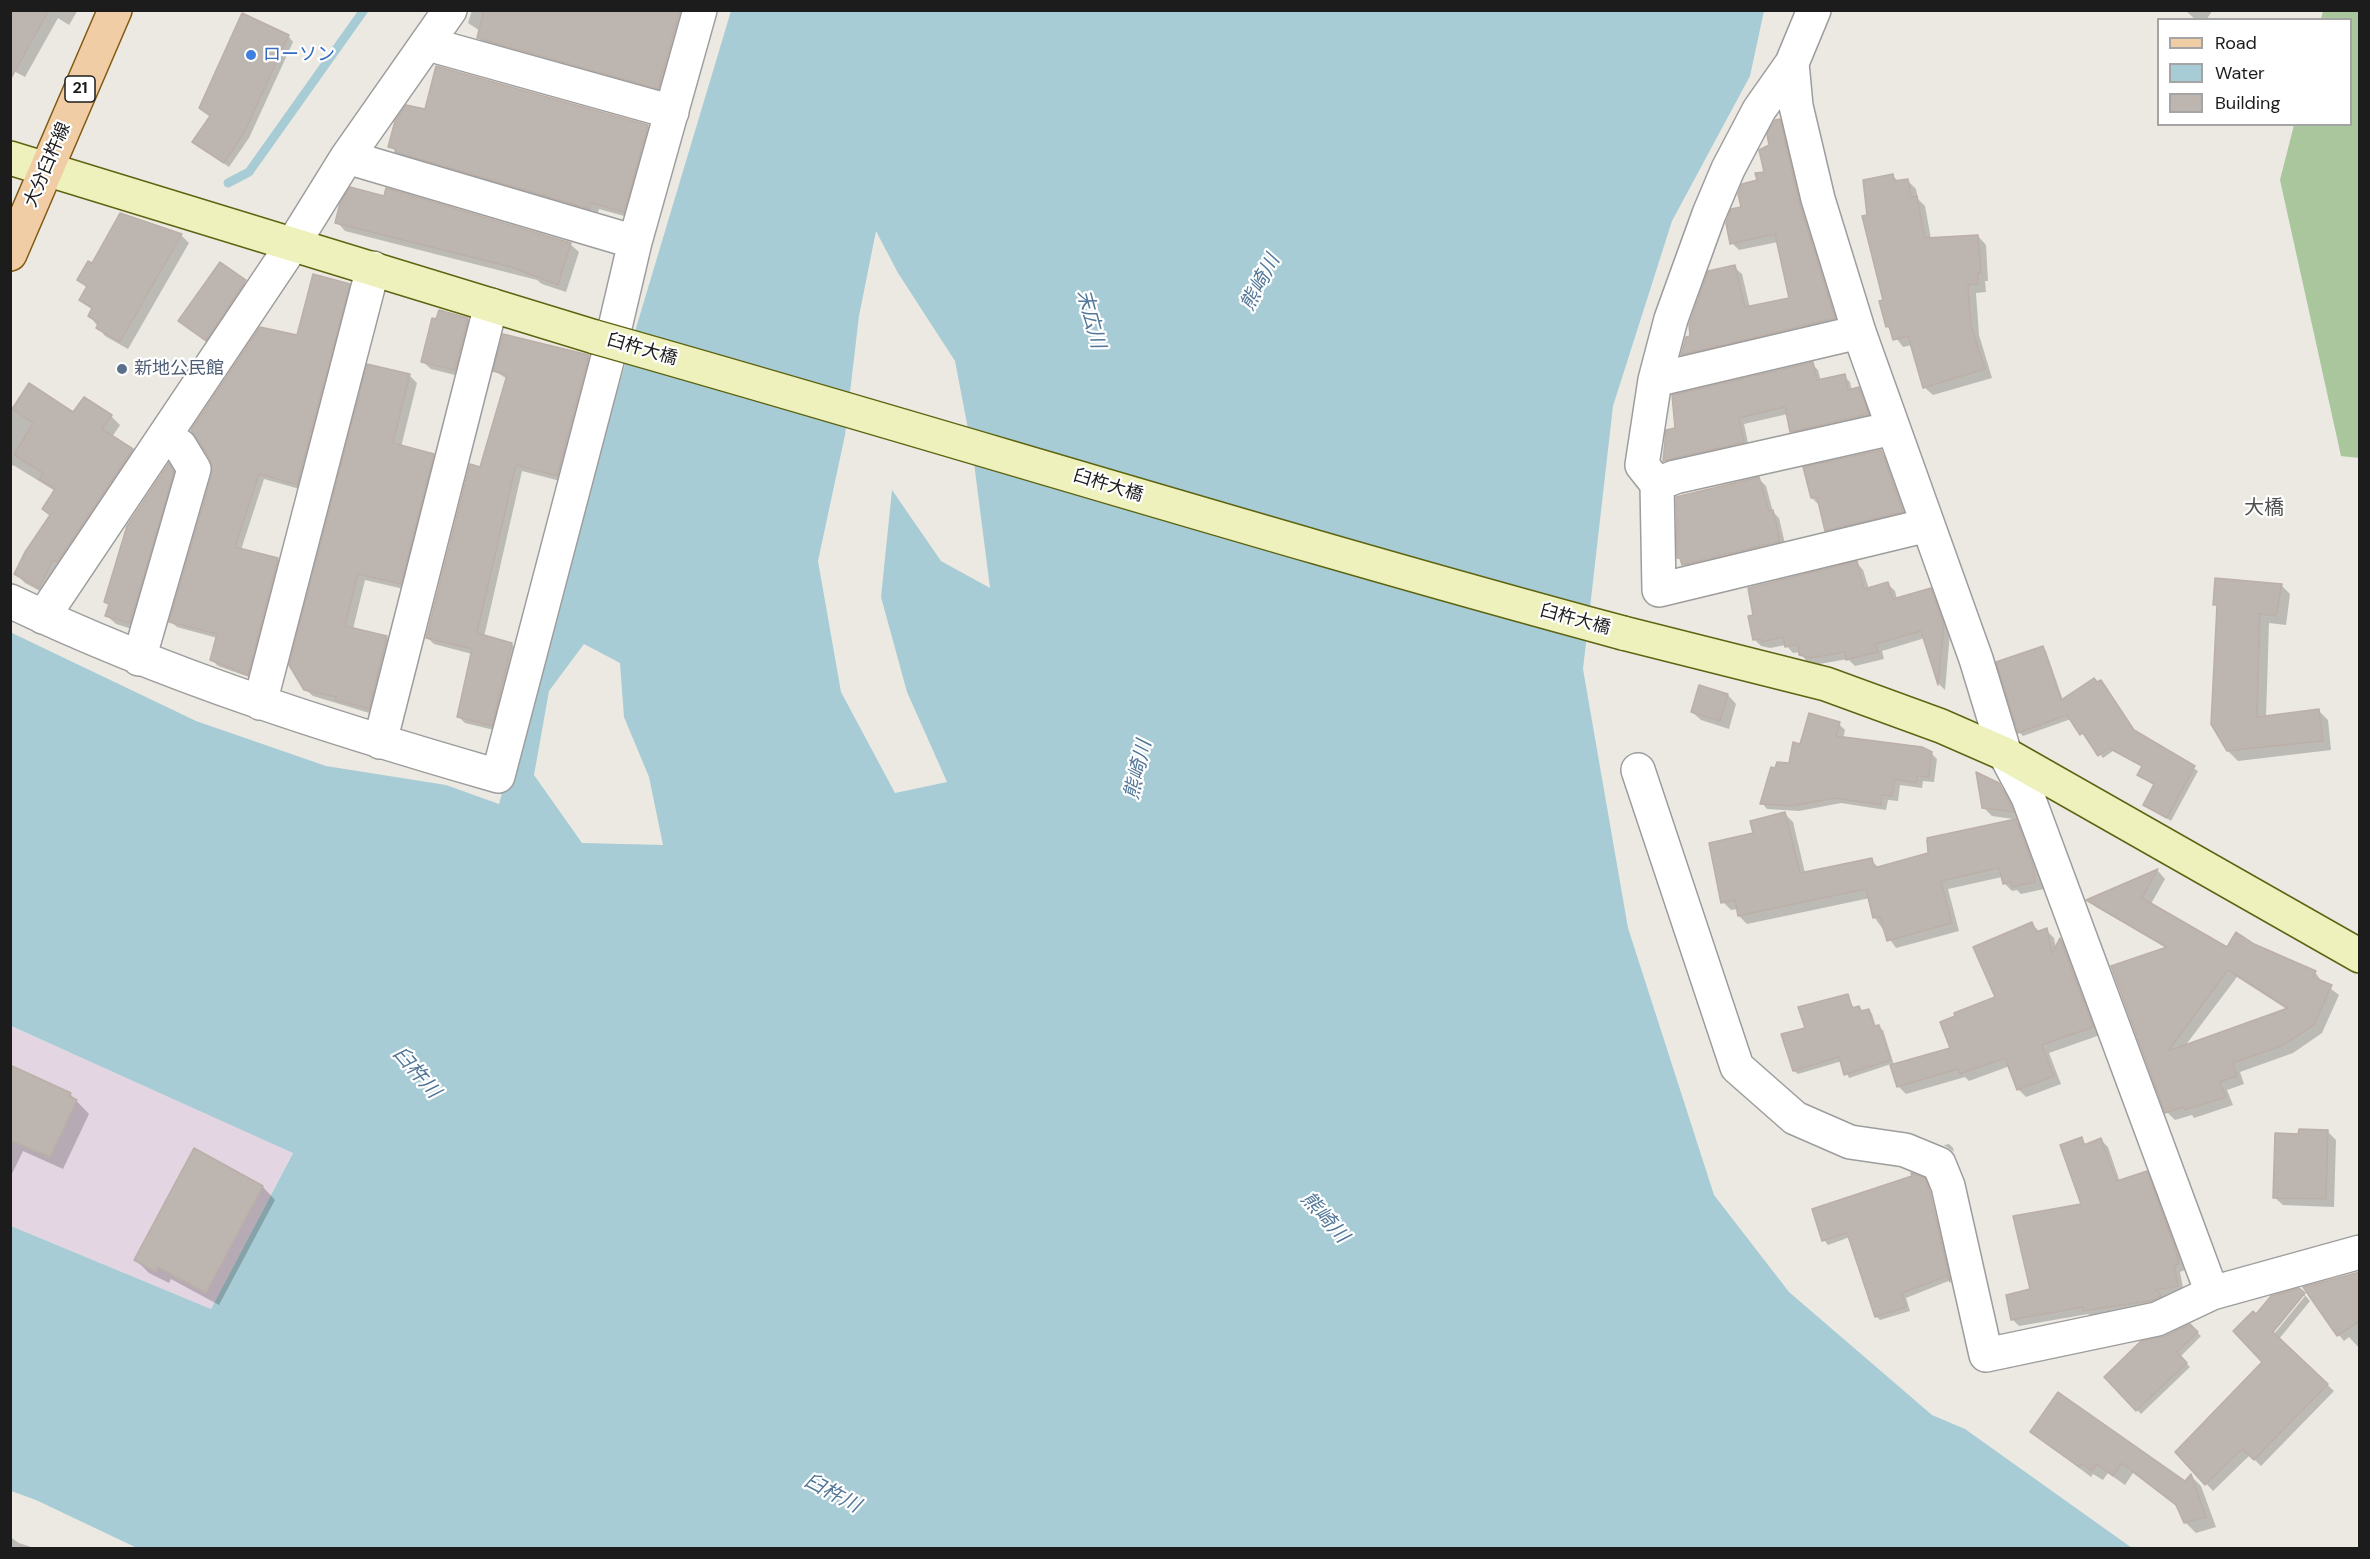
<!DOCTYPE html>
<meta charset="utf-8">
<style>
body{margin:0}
#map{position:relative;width:2370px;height:1559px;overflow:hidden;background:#ece9e3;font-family:"DM Sans",sans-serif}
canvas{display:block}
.frame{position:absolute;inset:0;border:12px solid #1c1c1c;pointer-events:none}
.legend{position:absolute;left:2157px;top:18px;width:195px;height:108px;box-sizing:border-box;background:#fff;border:2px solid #a4a4a4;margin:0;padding:8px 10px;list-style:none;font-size:18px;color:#1c1c1c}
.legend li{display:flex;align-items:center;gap:12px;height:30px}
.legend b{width:30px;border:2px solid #a4a4a4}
</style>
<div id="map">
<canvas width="2370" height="1559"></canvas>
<div class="frame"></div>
<ul class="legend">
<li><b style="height:8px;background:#f0cda4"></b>Road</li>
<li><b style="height:16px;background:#a8ccd5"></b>Water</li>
<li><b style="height:16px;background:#bcb5b0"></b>Building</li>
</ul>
</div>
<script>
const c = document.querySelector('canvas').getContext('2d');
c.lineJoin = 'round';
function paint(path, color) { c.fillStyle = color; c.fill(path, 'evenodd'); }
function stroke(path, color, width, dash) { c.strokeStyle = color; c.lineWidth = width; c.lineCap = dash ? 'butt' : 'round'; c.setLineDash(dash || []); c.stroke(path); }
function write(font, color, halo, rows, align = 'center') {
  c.font = font + ' "DM Sans","Noto Sans JP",sans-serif'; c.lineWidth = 4.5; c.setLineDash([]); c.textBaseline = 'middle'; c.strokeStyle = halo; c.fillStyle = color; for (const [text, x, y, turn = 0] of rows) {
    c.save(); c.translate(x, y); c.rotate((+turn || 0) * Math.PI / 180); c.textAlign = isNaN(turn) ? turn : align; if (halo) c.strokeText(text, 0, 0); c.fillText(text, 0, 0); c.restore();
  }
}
paint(new Path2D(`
 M10,1026L293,1152L211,1309L11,1226Z`), '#e4d5e2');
paint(new Path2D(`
 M2323,11H2359V458L2341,456L2280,180L2294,125L2350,124V20L2321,19Z`), '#aac69c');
paint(new Path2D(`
 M731,11H1764L1750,76L1672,221L1613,406L1583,669L1628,928L1714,1195L1789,1292L1932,1415L1965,1429L2132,1548H137L36,1500L11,1491V1226L211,1309L293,1153L11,1026L10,632L196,721L326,766L446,785L499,804L553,605ZM876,231L898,273L955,361L973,455L990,588L941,561L892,490L881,597L907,692L947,782L895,793L841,692L818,561L845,435L859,316ZM584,644L620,663L624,717L649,777L663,845L582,843L534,775L549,691Z`), '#a8ccd5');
paint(new Path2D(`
 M10,10H78L69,25L58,18L25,77L10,69Z
 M472,10H690L665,95L486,45L479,38L480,31L468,23Z
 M2185,10H2213L2206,20H2196Z
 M288,36L293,42L249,138L229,167L194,142L212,117Z
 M1779,120L1787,128L1842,326L1690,361L1683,354L1734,267L1742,274L1750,308L1791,299L1778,242L1739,250L1732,243L1743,208L1766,173Z
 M648,126L655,134L631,218L599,209L597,215L404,159L390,146Z
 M1893,176L1899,182L1908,181L1916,189L1918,199L1925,206L1931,239L1978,236L1986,245L1988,281H1985L1986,292L1976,293L1979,335L1992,378L1933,395L1924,387L1912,345L1903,347L1887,326L1869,217Z
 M337,222L570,244L579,252L566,292L542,284L537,280L345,231Z
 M181,235L189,243L128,349L105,336L90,316L93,310L81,300L87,288L79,280L93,265Z
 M220,264L253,290L215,348L180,321Z
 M349,285L355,291L303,490L264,479L241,550L278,559L283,565L254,679L218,666L212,660L217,638L177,627L171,622L298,337Z
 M468,319L476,328L463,377L431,369L422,361Z
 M588,356L595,363L564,482L522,471L484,637L512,644L518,651L498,731L465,723L458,716L472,654L434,644L427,637L507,379L495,371Z
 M1812,364L1818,370L1821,381L1844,376L1850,382L1852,391L1858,389L1864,395L1873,420L1798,437L1792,431L1788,414L1744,424L1749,448L1670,466L1664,460L1677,429Z
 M410,376L417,383L401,447L433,456L440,463L408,590L365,580L353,629L387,638L394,645L376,715L313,696L305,689Z
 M30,385L74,414L111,416L120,425L112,437L141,459L49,596L25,583L16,574L51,516L55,491L13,465L10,469V413Z
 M1881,452L1888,459L1910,519L1834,537L1826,530L1819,505L1812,498Z
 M169,466L177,474L138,631L116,624L107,616L110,606L105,602Z
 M1759,479L1766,486L1773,512L1779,518L1786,548L1690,571L1679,557Z
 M1857,563L1863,570L1869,589L1888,584L1895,591L1897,599L1930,590L1937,597L1950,633L1945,690L1939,684L1925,638L1882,651L1884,659L1855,666L1848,659L1819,664L1807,662L1800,652L1793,653L1786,645L1770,648L1761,646L1754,639Z
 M2281,585L2290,594L2286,625L2269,623L2266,718L2319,711L2328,720L2331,750L2238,761L2228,751L2212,723L2218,607L2215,604Z
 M2043,648L2046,651L2063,700L2136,733L2198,771L2171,821L2145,804L2155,786L2139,775L2143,767L2113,751L2103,758L2071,719L2023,736L2019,732Z
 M1728,695L1736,704L1729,729L1701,720L1692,712Z
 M1839,724L1845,730L1843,739L1931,753L1937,759L1934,782L1923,781L1922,788L1900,785L1898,801L1888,800L1886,810L1841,803L1799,811L1767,809L1762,803L1801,746Z
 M1998,784L2007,793L2020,820L1992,816L1983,807Z
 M1785,814L1793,822L1805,873L1871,860L1879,868L1930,854L1926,840L2016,820L2024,828L2044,889L2021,894L2017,890L2012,891L2004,883L2002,877L1948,889L1959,931L1896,948L1875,918L1870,898L1747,924L1739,916L1738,909L1731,910L1723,902L1754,834Z
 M2158,871L2165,879L2151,904L2227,949L2253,945L2315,972L2322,982L2339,995L2322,1033L2293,1053L2240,1072L2244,1084L2227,1090L2233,1105L2194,1118L2192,1115L2175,1120L2167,1112L2166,948L2096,907L2089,900ZM2237,977L2288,1010L2185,1046Z
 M2032,924L2040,932L2046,930L2054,938L2056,948L2061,940L2068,947L2100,1035L2049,1053L2061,1084L2026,1097L2018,1089L2010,1066L1969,1081L1965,1077L1906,1094L1898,1086L1891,1064L1849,1078L1842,1061L1798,1074L1794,1071L1806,1029L1848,995L1854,1009L1859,1008L1863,1012L1869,1010L1872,1014L1876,1027L1883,1030L1894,1065L1952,1049L1997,998Z
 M10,1067L70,1094L89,1114L63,1169L23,1151L10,1178Z
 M2327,1131L2336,1140L2334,1207L2283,1205L2274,1197L2300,1135Z
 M2081,1139L2087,1145L2101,1140L2108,1147L2120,1182L2146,1173L2153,1179L2185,1270L2180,1272L2184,1293L2161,1297L2168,1303L2092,1317L2088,1314L2019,1326L2012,1319L2083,1205Z
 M1949,1144L1953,1148L1954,1152L1944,1145Z
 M195,1150L263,1187L275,1200L219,1305L171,1279L169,1283L149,1273L136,1260Z
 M1924,1180L1928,1184L1953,1282L1951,1280L1906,1298L1910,1311L1880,1320L1876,1316L1850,1237L1828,1245L1824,1240Z
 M2360,1273V1349L2349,1337L2344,1341L2339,1335L2305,1288Z
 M2304,1294L2310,1301L2279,1339L2334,1391L2261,1466L2250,1455L2213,1491L2177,1452L2264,1362L2256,1316ZM2301,1296H2305L2270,1339L2267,1337Z
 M2190,1326L2201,1336L2180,1357L2190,1367L2141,1414L2106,1377L2165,1337Z
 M2032,1432L2185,1483L2191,1476L2201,1486L2216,1527L2196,1533L2185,1522L2179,1508L2133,1473L2125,1485L2108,1473L2103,1480L2093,1474L2091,1477Z
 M10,1537L19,1543L34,1548H10Z`), '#0003');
stroke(new Path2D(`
 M228,183L249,172L364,10`), '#a8ccd5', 9);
const building = new Path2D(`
 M10,10H49L10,80Z
 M484,10H680L658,89L477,38Z
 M242,13L289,35L244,133L224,163L192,142L210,116L199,108Z
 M436,66L648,125L624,212L591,203L590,209L395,152L396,149L388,147L395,121L406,105L425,109Z
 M1780,119L1800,205L1835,318L1681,355L1686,337L1690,336L1689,325L1708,271L1735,265L1745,307L1789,298L1775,234L1730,244L1726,223L1731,209L1741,207L1738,194L1742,184L1757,180L1755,173L1764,172L1759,150L1769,145L1767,134L1775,120Z
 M1893,174L1894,181L1908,179L1911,197L1917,196L1925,238L1978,235L1981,273H1978V284L1968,285L1971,325L1985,369L1923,388L1908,336L1893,340L1889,326L1886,327L1879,301L1883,300L1862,216L1867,215L1863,180Z
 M350,187L384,196L386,188L571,243L558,285L511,267L335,223L340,203Z
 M120,213L182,234L120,342L96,328L99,323L88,316L92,308L79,300L87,286L77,280L88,261L92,263Z
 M220,262L246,280L206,341L178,321Z
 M313,274L350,284L297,485L259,474L235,547L278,558L248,675L210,660L217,634L169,622L212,474L210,459L191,430L260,327L297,335Z
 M439,310L468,318L455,370L421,362L432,318L436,319Z
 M503,334L589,355L557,476L516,465L477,633L512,643L492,726L457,717L472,649L426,638L470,464L480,467L507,375L493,371Z
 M1813,362L1817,380L1845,374L1848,390L1859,387L1869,414L1790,432L1785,407L1739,418L1744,442L1663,461L1666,430L1675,428L1672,395Z
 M367,364L410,374L393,443L434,454L401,584L358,574L345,626L387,636L369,709L335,700L336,697L304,690L289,665Z
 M29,383L73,412L84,397L112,415L102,429L133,449L57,562L53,560L39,588L14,574L25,552L50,515L42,509L55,489L39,479L43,473L14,455L33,423L12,409Z
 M1881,450L1903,512L1825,531L1817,497L1811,498L1803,467Z
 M169,463L174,472L130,623L105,616L109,604L104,602L127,526Z
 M1759,477L1769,511L1773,510L1780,541L1682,565L1680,558H1677L1676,497Z
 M1857,561L1864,589L1888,582L1893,599L1931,588L1944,625L1938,685L1921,631L1876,644L1878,652L1846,660L1845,652L1811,658L1799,655L1798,644L1785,647L1783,637L1762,642L1761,639L1753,640L1748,616L1753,615L1748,588Z
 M2215,578L2282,584L2276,616L2260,614L2257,717L2319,709L2323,741L2227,751L2211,724L2217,605H2213Z
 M2043,646L2061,700L2094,678L2097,682L2101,680L2134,730L2195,766L2167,818L2143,805L2154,784L2137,775L2142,766L2109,748L2098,756L2083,733L2080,735L2067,715L2018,733L1996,662Z
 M1699,685L1728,694L1720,721L1691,712Z
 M1809,713L1840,722L1836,736L1922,747L1932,752L1929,777L1918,776L1916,783L1895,779L1892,796L1882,795L1881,805L1835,798L1792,806L1760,804L1771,767L1775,768L1777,762L1789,763L1793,742L1800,744Z
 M1976,772L1999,783L2014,812L1982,808Z
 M1785,812L1800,873L1872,858L1874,868L1928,853L1927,838L2016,819L2033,866L2035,882L2012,887L2011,882L2003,884L1999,868L1941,881L1952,923L1887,941L1880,917L1873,918L1866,889L1738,916L1735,900L1721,903L1709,843L1753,833L1750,821Z
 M2158,869L2142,898L2227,947L2236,932L2254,944L2316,971L2313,977L2332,985L2314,1025L2284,1045L2233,1063L2237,1076L2220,1082L2226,1097L2185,1110L2184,1107L2165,1113L2111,966L2167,947L2086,900ZM2228,970L2288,1008L2168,1051Z
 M2032,922L2036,932L2047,928L2052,953L2060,938L2093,1027L2042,1045L2054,1076L2017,1090L2005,1058L1960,1074L1958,1069L1897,1087L1890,1065L1950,1048L1940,1022L1955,1016L1954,1013L1995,997L1973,947Z
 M1848,994L1852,1008L1859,1006L1861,1011L1869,1009L1874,1026L1879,1025L1891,1060L1844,1075L1839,1057L1793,1071L1781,1034L1805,1028L1798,1007Z
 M10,1065L71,1093L69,1096L77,1100L50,1157L10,1140Z
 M2299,1129L2328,1130L2326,1199L2273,1198L2275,1133L2298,1134Z
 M2082,1137L2084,1145L2101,1138L2117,1181L2147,1171L2177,1254L2179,1264L2174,1265L2178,1286L2156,1290L2162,1296L2150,1301L2083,1311V1307L2011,1320L2006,1295L2030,1289L2013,1216L2081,1204L2060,1145Z
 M194,1148L263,1186L206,1293L158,1267L156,1272L134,1260Z
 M1911,1173L1925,1178L1930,1192L1950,1282L1947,1276L1902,1293L1906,1307L1875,1317L1847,1233L1822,1241L1812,1209L1912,1176Z
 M2360,1272V1321L2337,1336L2303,1287Z
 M2299,1288L2305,1293L2273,1332L2328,1384L2254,1460L2242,1449L2205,1485L2175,1452L2262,1362L2233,1331L2253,1311L2256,1314L2271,1296Z
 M2190,1324L2198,1332L2177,1352L2187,1363L2136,1411L2104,1377L2141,1341L2165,1336Z
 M2058,1392L2185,1481L2191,1474L2206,1517L2184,1523L2176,1505L2122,1463L2113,1476L2097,1464L2092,1471L2082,1464L2079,1467L2030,1432Z`);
paint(building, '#bcb5b0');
stroke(building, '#bcafa7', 1.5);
const street = new Path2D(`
 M1814,10L1792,63L1759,110L1728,169L1709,214L1671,319L1655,380L1642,465L1657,484L1659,590L1928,525
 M428,44L672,112
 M1792,63L1796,106L1818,199L1859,332L1976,659L2005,754L2028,797L2212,1293
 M347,157L635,242
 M1655,380L1859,332
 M1657,484L1675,477L1893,428
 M10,601C167,676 331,728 498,776L608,357L635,242L700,10
 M43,617L293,244L347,157L450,10
 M139,659L194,469L180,446L165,435
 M260,703L373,268
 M380,742L491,305
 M1638,770L1737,1067L1795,1118L1850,1142L1905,1150L1939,1164L1948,1186L1986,1355L2157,1319L2212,1293L2360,1252`);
const secondary = new Path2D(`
 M10,158L595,337
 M1623,633L1826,684L1941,726L2005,754L2360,956`);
const primary = new Path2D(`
 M10,254L115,10`);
stroke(street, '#9d9d9d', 36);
stroke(secondary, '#5d6411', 36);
stroke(primary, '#825a12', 36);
stroke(street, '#fff', 33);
stroke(secondary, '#eff1bc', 33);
stroke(primary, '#f0cda4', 33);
const secondaryBridge = new Path2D(`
 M595,337C938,434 1278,540 1623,633`);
stroke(secondaryBridge, '#5d6411', 36, []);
stroke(secondaryBridge, '#eff1bc', 33);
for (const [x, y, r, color] of [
 [251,55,6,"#3f7fe0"],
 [122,369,6,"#5c6f8a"]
]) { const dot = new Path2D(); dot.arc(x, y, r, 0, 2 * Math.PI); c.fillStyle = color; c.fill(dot); stroke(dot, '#fff', 2); }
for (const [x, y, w] of [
 [80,89,30]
]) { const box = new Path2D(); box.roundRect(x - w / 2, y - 13, w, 26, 4.5); c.fillStyle = '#fff'; c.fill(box); stroke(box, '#1c1c1c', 1.5); }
write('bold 16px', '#1c1c1c', null, [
 ["21",80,89]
]);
write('18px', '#366cbe', '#fff', [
 ["ローソン",263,55]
], 'left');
write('18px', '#1c1c1c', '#fff', [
 ["大分臼杵線",48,165,-67],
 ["臼杵大橋",642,350,16],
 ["臼杵大橋",1108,486,17],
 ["臼杵大橋",1575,620,15]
]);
write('18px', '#4e5e75', '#fff', [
 ["新地公民館",134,369]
], 'left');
write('italic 20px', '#527798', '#fff', [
 ["熊崎川",1261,283,-62],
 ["末広川",1090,319,75],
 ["熊崎川",1139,770,-77],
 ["臼杵川",416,1073,49],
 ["熊崎川",1324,1218,48],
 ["臼杵川",832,1494,28]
]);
write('20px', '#4f4f4f', '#fff', [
 ["大橋",2264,509]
]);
</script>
